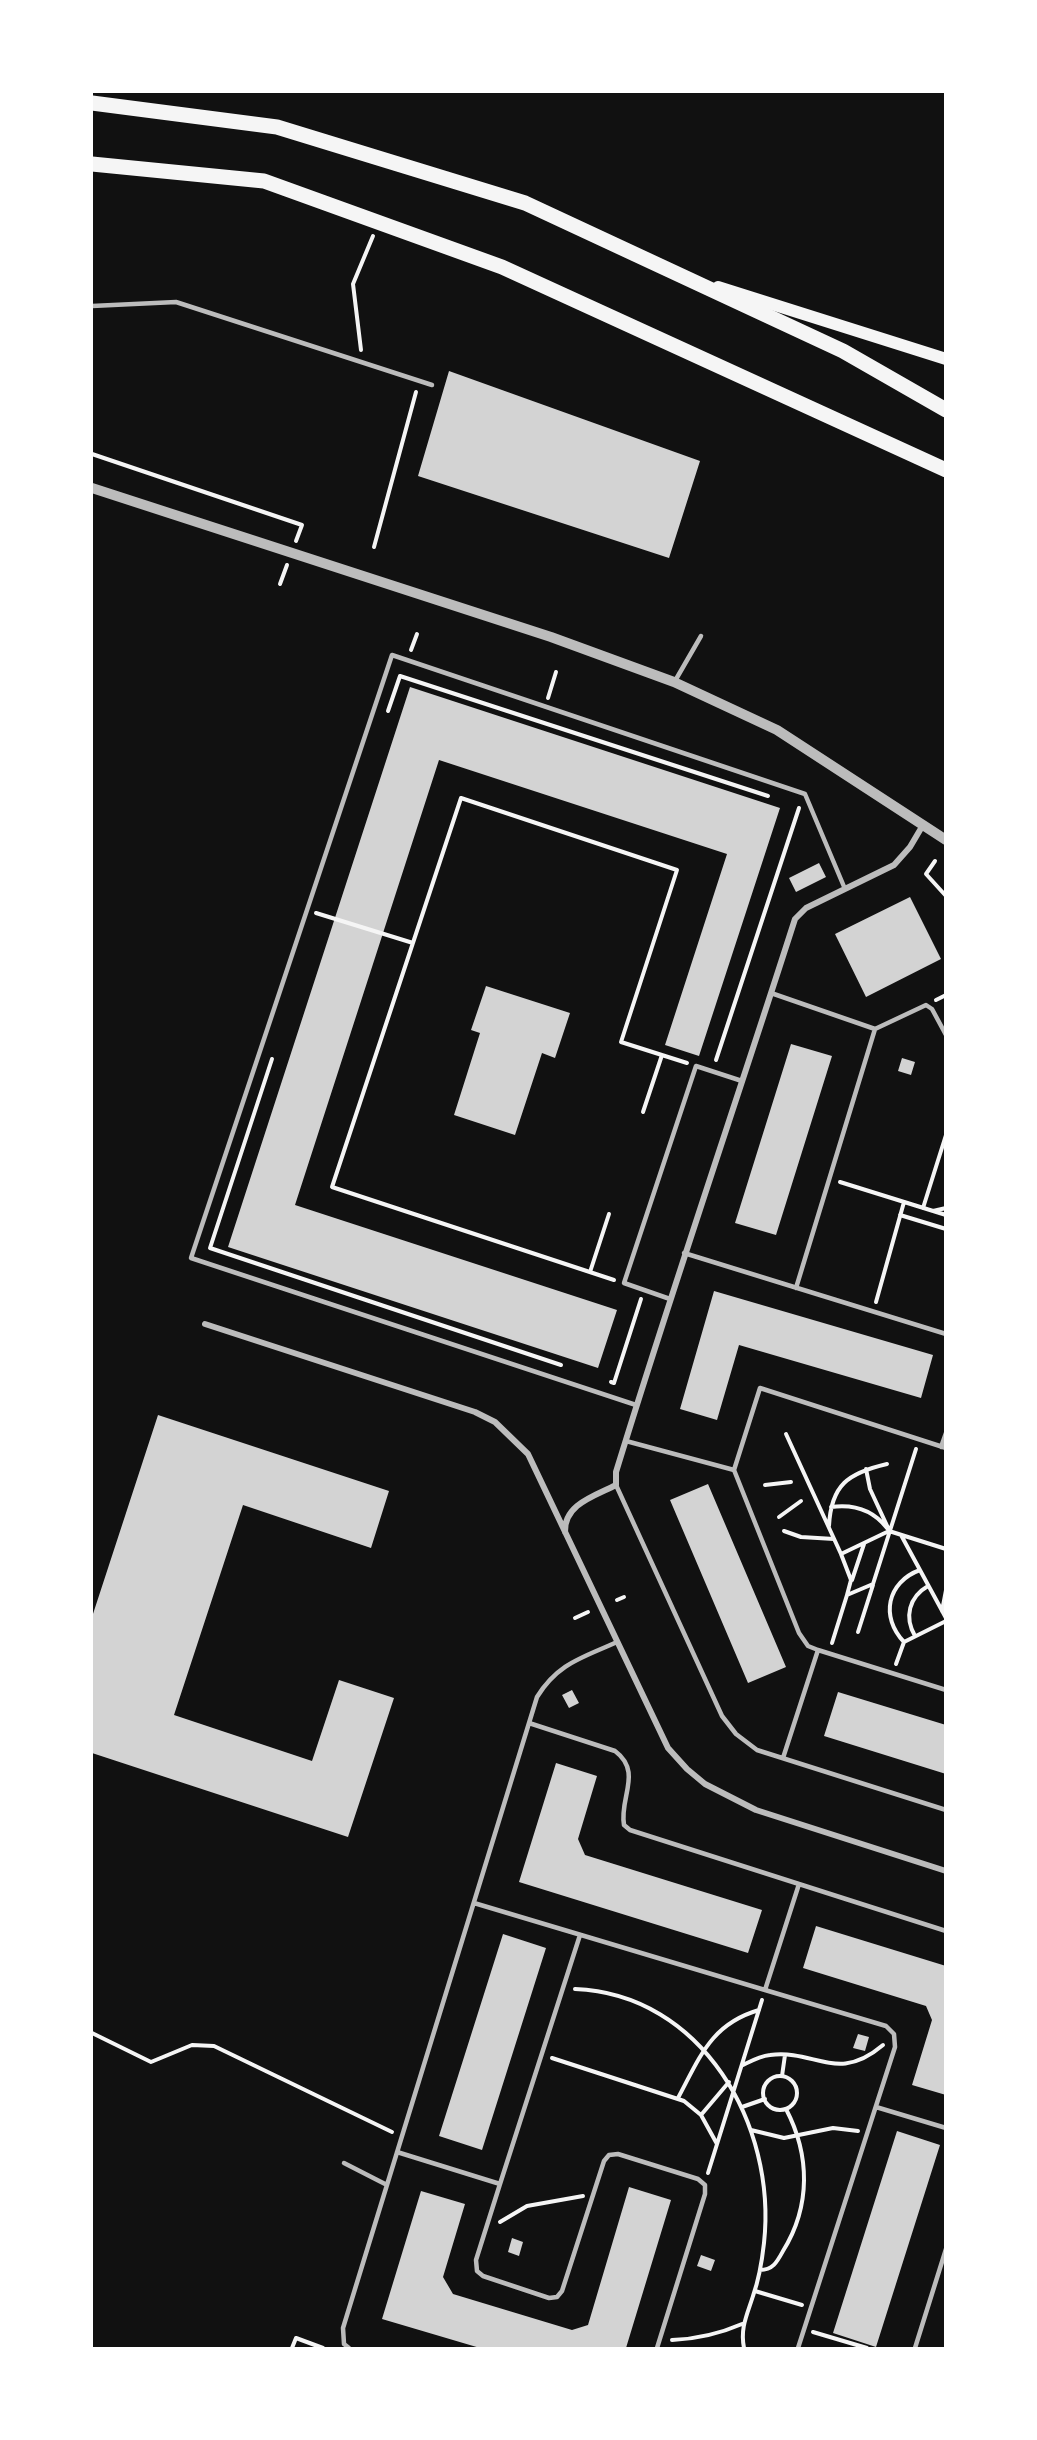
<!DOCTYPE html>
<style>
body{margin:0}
#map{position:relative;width:1037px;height:2440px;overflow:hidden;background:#111;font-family:Mulish,sans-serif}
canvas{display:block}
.frame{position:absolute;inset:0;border:93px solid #fff;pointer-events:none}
</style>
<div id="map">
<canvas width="1037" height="2440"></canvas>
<div class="frame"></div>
</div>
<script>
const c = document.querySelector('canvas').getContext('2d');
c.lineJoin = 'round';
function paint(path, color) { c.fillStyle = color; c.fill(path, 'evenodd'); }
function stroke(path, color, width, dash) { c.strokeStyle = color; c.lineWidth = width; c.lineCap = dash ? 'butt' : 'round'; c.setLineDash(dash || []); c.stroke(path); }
paint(new Path2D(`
 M449,371L700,461L669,558L418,476Z
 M410,687L780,808L699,1056L665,1045L727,854L439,760L295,1205L617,1310L598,1368L228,1247Z
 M819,863L826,877L796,892L789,878Z
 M910,897L941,959L866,997L835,934Z
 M486,986L570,1013L555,1058L542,1053L515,1135L454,1115L480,1033L471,1030Z
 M791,1044L832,1056L776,1235L735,1223Z
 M902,1058L915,1062L911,1075L898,1071Z
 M714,1291L933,1355L921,1398L739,1345L717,1420L680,1409Z
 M158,1415L389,1491L371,1548L243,1505L174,1715L312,1761L339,1680L394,1698L348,1837L92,1753V1617Z
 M708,1484L786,1667L748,1683L670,1500Z
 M572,1690L579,1703L569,1708L562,1695Z
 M838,1692L946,1725V1774L824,1736Z
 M556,1763L597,1776L578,1839L585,1855L762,1910L748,1953L519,1882Z
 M816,1926L946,1966V2095L912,2085L932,2020L926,2006L803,1968Z
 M503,1934L546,1948L482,2150L439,2136Z
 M858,2034L869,2037L865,2051L853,2048Z
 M897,2131L940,2145L876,2347L833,2333Z
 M629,2187L671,2200L626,2348H480L382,2319L421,2191L465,2204L443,2277L453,2294L572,2330L588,2325Z
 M512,2238L523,2242L519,2256L508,2252Z
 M701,2255L715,2260L711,2271L697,2266Z`), '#d3d3d3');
stroke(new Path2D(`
 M361,350L353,284L373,236
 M92,454L302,525L296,541
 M374,547L416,392
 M280,584L287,565
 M411,650L417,634
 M548,698L556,672
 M388,711L400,676L768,796
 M935,861L926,874L946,896
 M316,913L413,943
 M936,1000L946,995
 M272,1059L210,1248L561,1365
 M716,1060L799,808
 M643,1112L662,1055
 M840,1182L946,1215
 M923,1208L946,1135
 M933,1211L946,1208
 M900,1215L946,1229
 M590,1272L609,1214
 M614,1280L332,1187L461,798L677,870L621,1042L687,1063
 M876,1302L904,1202
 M611,1382L614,1383L641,1299
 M786,1434L841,1554L889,1531L946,1549
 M866,1469L870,1489L889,1530
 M765,1485L791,1482
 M831,1507C853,1504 873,1510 887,1528
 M779,1517L801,1501
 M829,1526C831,1485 848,1473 887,1464
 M784,1531L801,1537L834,1539
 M901,1535L946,1618
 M841,1554L851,1580L847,1595
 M852,1580L864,1544
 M617,1600L624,1597
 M942,1611L946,1590
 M575,1618L588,1612
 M858,1632L873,1585
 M915,1636C904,1617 909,1597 928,1586
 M904,1642C880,1617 887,1582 920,1570
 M832,1643L847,1595L873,1584L916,1449
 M896,1664L904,1642L946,1621
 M575,1989C702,1994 777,2125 764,2243C762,2261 759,2279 753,2296C747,2315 740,2328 744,2348
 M92,2033L151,2062L192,2045L214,2046L392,2132
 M552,2058L684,2101L701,2115L717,2144
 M743,2065C751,2061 760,2056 770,2055C816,2049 837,2084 883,2045
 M763 2093a17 17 0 1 1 34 0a17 17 0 1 1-34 0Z
 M782,2076L785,2055
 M678,2098C700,2057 711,2024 759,2010
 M742,2107L765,2099
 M701,2115L729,2082
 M751,2130L784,2138L833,2128L858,2131
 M708,2173L762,2000
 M500,2222L527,2206L583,2196
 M760,2270C773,2270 777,2262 783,2251C811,2206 810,2155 786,2109
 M755,2291L802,2305
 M813,2332L867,2348
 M672,2340C697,2339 719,2334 742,2324
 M292,2348L296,2338L323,2348`), '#f5f5f5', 4);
stroke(new Path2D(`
 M92,306L176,302L432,385
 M675,681L701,636
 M771,993L875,1029L926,1005L932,1009L946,1035
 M684,1253L946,1334
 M796,1288L875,1029
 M670,1299L624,1283L696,1066L742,1081
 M636,1405L191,1258L392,655L805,794L845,889
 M626,1441L734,1470
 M941,1447L946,1433
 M616,1485L722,1716L736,1734L757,1750L946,1810
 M818,1650L808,1646L799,1633L734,1470L760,1388L946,1448
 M529,1723L615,1751C643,1772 619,1798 624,1825L630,1830L946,1931
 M783,1758L818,1650L946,1690
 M474,1903L765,1990L799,1884
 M765,1990L886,2026L894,2034L895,2047L798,2348
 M876,2107L946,2128
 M397,2152L500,2184L580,1935
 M344,2163L387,2185
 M500,2184L476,2260L477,2271L483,2276L549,2298L557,2297L562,2291L604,2161L609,2155L618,2154L698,2179L705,2185V2194L657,2348
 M349,2348L344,2344L343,2328L537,1697C558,1663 582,1658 617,1642
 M915,2348L946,2249`), '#bcbcbc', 4.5);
stroke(new Path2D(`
 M205,1324L475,1412L495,1422L528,1454L668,1748L687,1769L705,1784L756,1810L946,1871
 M565,1532C564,1504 595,1496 616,1485V1472C673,1286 736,1103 795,919L806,908L894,865L910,847L923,825`), '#bcbcbc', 6);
stroke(new Path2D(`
 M92,488L551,637L674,682L777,730L946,840`), '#bcbcbc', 10);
stroke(new Path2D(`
 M718,287L946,359`), '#f5f5f5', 12);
stroke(new Path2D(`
 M92,103L277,127L525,203L843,351L946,410
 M92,164L264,181L502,267L946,470`), '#f5f5f5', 15);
</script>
